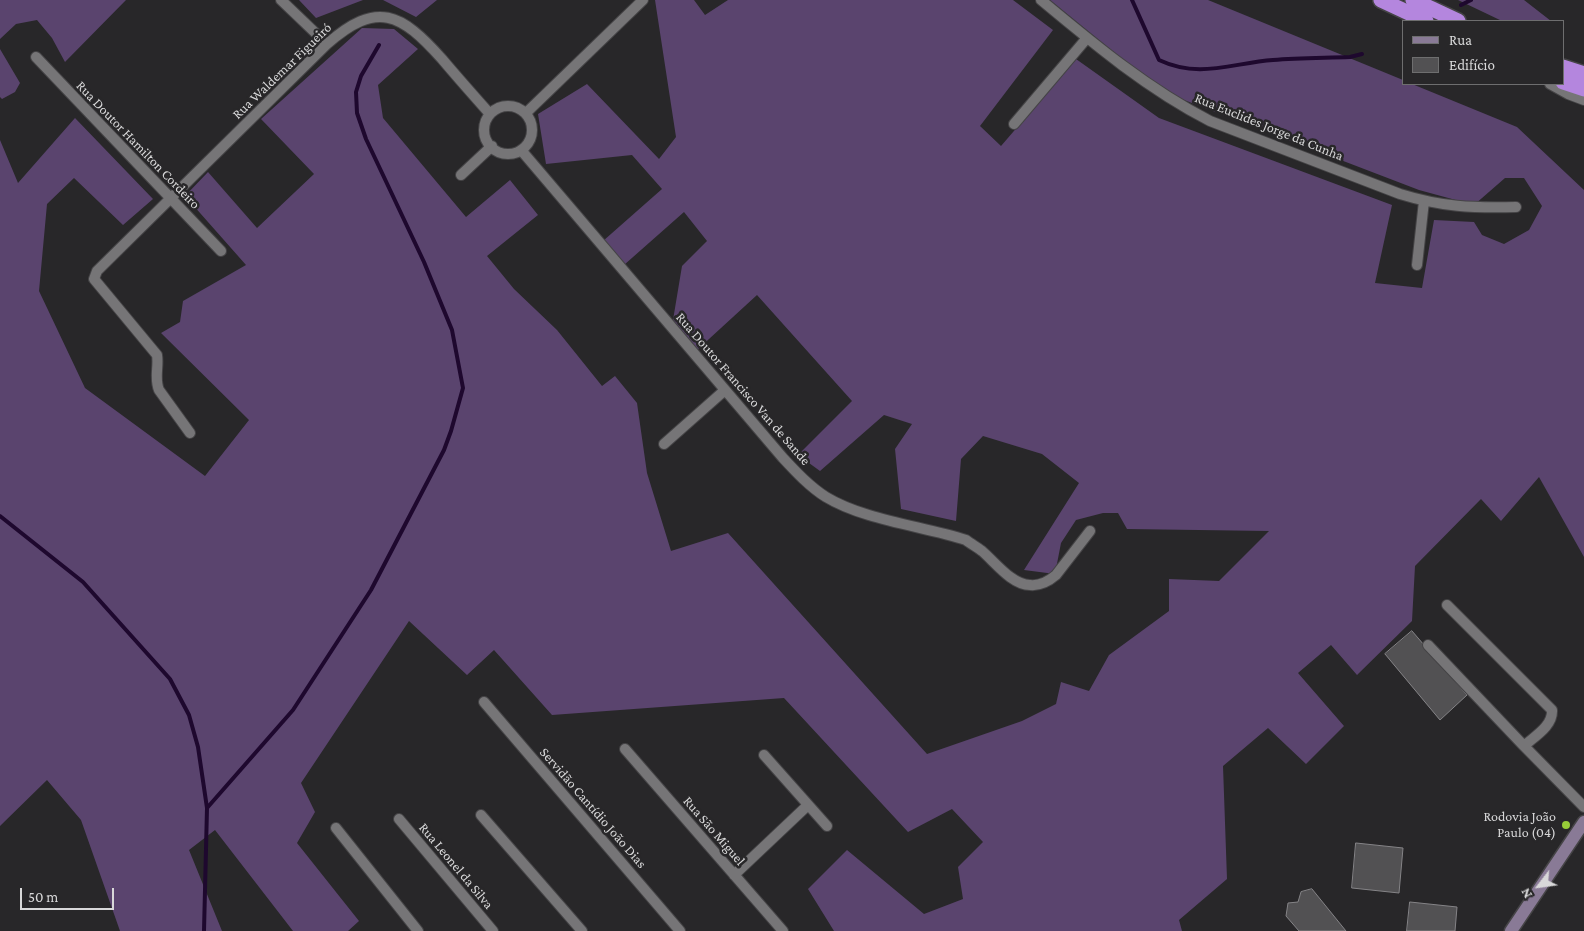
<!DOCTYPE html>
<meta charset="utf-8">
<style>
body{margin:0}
#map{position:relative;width:1584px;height:931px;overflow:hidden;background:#282729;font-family:"Crimson Pro",serif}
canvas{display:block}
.legend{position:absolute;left:1402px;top:20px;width:162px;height:65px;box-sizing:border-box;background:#282729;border:1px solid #6e6e6f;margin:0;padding:6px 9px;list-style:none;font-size:15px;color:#d8d8d9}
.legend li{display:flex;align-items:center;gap:10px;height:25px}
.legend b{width:25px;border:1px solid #6e6e6f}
.north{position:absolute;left:1514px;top:861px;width:50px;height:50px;-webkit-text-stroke:4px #282729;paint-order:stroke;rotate:240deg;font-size:14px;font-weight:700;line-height:20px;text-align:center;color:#d8d8d9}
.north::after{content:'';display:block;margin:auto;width:18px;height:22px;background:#d8d8d9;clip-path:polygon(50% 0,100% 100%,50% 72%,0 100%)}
.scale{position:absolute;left:20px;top:888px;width:94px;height:22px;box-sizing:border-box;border:2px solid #d8d8d9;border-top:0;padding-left:6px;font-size:15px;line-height:18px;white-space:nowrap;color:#d8d8d9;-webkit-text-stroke:4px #282729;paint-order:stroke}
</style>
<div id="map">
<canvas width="1584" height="931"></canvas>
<ul class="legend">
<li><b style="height:6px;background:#897a96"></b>Rua</li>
<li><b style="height:14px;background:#525153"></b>Edifício</li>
</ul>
<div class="north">N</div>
<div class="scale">50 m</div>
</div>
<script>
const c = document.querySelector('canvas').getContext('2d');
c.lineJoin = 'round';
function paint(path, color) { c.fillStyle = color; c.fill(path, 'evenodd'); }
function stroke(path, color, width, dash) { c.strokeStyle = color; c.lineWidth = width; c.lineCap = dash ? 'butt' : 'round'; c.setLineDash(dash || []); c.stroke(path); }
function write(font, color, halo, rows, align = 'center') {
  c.font = font + ' "Crimson Pro",serif'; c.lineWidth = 5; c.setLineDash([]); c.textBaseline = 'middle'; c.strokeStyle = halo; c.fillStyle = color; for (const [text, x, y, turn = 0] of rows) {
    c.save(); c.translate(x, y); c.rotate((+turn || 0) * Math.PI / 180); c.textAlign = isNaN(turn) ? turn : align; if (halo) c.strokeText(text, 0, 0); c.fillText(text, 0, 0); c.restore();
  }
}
paint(new Path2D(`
 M0,0H126L65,62L52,38L37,20L16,24L0,39Z
 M299,0H363L316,18Z
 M383,0H437L416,17Z
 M655,0H694L705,15L728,0H1013L1053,30L980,126L1001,146L1076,59L1159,118L1392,205L1375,283L1422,288L1434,220L1474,222L1482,235L1504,244L1529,230L1542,206L1524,178H1505L1474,205L1419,190L1171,95L1126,62L1050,0H1208L1403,80V84H1412L1517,127L1584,190V557L1539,477L1501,521L1481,499L1415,566L1412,621L1357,675L1331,645L1298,673L1344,726L1306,764L1268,728L1223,766L1227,879L1179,920L1182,931H834L808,889L847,850L924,914L963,899L958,867L983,842L952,809L908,832L784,698L552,715L494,650L467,675L409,621L301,783L315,812L297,843L359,921L348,931H293L215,830L189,850L222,931H120L81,820L47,780L0,826V140L18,183L75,118L153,199L123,225L74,178L47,204L39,291L85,388L205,476L249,420L161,333L180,322L183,301L246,265L185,196L208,172L257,228L314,174L261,119L362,28L394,29L418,49L378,85L383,118L466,217L510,180L538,215L487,256L514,289L557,330L602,386L615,376L637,403L647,473L671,551L728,533L927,754L1022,721L1056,704L1061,682L1089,691L1109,655L1169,611V579L1219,581L1269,531L1127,529L1118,513H1103L1076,520L1061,543L1055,574L1024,570L1079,483L1042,454L983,436L961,459L956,521L901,509L895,449L912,424L884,415L820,471L798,455L852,401L757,295L697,350L673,320L682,266L707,241L684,212L624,265L603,241L662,189L632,155L546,164L538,114L587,84L659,159L676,137Z
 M1458,0H1524L1551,21H1502Z
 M0,49L20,83L15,92L2,99L0,97Z`), '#5a446e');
stroke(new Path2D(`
 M1132,0L1159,60C1199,79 1232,63 1273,60C1298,58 1324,58 1350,57L1362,54
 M1461,5L1471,0
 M0,516L83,582L170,679L189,715L198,747L207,808L204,931
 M207,808L293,710L371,590L444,450L451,431L463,388L452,330L424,262L366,139L357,113L356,92L361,76L379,45`), '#1e082e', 4);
const building = new Path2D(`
 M1412,631L1467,695L1440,720L1385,654Z
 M1356,843L1403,848L1399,893L1352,888Z
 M1312,889L1346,931H1299L1286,916L1288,903L1298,902L1301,892Z
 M1410,902L1457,907L1455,931H1407Z`);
paint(building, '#525153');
stroke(building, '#858487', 1);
const street = new Path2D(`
 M281,0L327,44
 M1041,0C1095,45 1148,89 1210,121L1400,194C1442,207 1472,208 1516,207
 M36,57L221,251
 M1550,84L1568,94L1584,100
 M484 130a24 24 0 1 1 48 0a24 24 0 1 1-48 0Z
 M526,113L643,0
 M1014,124L1087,38
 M521,150L783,458C796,472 810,487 826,497C864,520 922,526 966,540C971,544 977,547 982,551C995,562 1012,585 1030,585C1040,586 1049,581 1056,575L1090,531
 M461,175L492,146
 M1417,265L1424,201
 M190,433L159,390C154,378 159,367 157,355L94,279L97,271L327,44C377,0 401,13 442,59C458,78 474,96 490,114
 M664,444L725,390
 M1447,605L1552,710C1553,726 1535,736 1524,746L1584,807
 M1428,645L1524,746
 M484,702L680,931
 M625,749L783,931
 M764,755L827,826
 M481,815L582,931
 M399,819L493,931
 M336,828L418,931
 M734,875L808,805`);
const secondary = new Path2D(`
 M1511,931L1584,822`);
const highway = new Path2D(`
 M1381,0L1426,21
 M1413,0L1458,21
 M1563,67L1584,74
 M1563,82L1584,89`);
stroke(street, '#454446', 12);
stroke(secondary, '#454446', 15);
stroke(highway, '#454446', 18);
stroke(street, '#767577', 10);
stroke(secondary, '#897a96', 12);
stroke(highway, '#b486de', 15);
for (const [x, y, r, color] of [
 [1566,825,5,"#97cc38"]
]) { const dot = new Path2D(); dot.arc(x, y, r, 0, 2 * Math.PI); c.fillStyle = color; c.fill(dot); stroke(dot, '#282729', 2); }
write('14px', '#d8d8d9', '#282729', [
 ["Rua Waldemar Figueiró",282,71,-44],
 ["Rua Euclides Jorge da Cunha",1269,127,22],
 ["Rua Doutor Hamilton Cordeiro",138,145,46],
 ["Rua Doutor Francisco Van de Sande",743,389,49],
 ["Servidão Cantídio João Dias",593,808,49],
 ["Rua São Miguel",714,831,49],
 ["Rua Leonel da Silva",456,866,50]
]);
write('14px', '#d8d8d9', '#282729', [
 ["Rodovia João",1556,817],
 ["Paulo (04)",1556,833]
], 'right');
</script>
